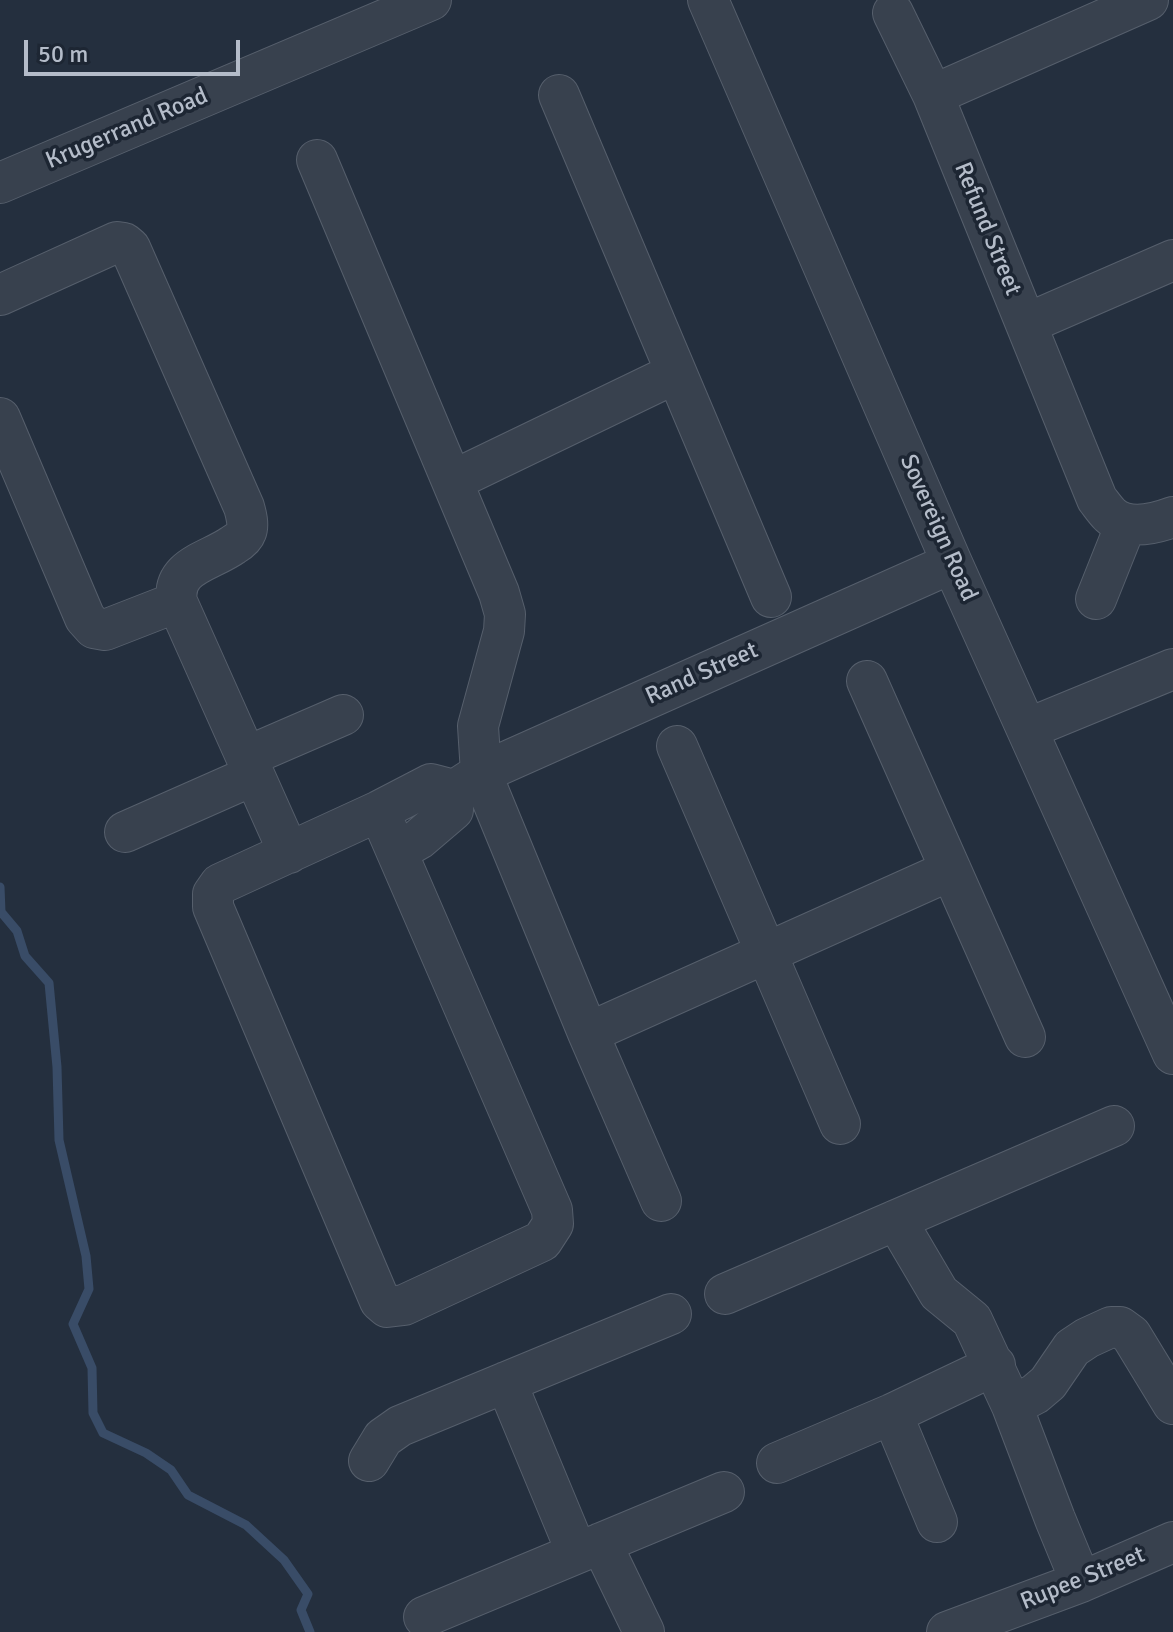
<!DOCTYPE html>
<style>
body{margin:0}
#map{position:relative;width:1173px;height:1632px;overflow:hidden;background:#242f3e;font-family:Signika,sans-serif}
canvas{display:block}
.scale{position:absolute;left:24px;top:40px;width:216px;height:36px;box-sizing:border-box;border:4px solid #b4bcc9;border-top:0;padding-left:10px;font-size:24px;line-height:28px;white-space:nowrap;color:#b4bcc9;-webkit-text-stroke:6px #1d2633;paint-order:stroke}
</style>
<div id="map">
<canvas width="1173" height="1632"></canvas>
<div class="scale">50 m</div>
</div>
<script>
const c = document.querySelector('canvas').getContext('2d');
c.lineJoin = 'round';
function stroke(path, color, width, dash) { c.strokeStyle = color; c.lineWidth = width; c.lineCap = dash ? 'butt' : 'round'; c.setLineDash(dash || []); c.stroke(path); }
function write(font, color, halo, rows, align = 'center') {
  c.font = font + ' Signika,sans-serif'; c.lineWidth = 7; c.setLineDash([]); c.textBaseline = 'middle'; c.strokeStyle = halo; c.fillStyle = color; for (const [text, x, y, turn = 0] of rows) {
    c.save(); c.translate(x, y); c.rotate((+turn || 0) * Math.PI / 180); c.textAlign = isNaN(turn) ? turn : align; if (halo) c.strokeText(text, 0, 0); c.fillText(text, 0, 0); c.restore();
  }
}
stroke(new Path2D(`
 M0,887L1,912L17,931L25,956L49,983L57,1067L59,1140L86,1256L89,1289L73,1324L92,1368L93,1413L103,1433L146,1453L171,1470L188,1495L246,1525L284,1560L308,1594L301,1610L310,1632`), '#394c67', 9);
const minor = new Path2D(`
 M708,0L952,563L1173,1054
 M1148,0L933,95L1097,499C1101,504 1105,510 1110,515C1127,531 1154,524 1173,517
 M893,13L933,95
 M559,95L771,597
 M317,160L499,593L505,614L504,631L478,726L481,773L588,1033L661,1201
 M0,183L431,0
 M0,295L117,242L124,243L130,248L244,507C246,514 249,525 246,532C244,538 238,542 233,545C209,562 171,566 177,602L289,853
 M1026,324L1173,260
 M0,418L85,618L94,628L105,630L177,602
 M452,481L676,373
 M1096,599L1126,524
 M867,681L1025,1037
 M1027,729L1173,669
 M677,746L840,1124
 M246,757L343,715
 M461,786L481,773L952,563
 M379,811L552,1210L553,1224L542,1241L404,1305L387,1307L380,1301L213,907V894L220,884L379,811L431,784L454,790
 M125,832L254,775
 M398,851L419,839L453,810L454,790
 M588,1033L951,870
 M896,1220L939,1293L972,1320L1012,1406L1055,1519L1081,1582
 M725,1294L1114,1126
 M506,1382L577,1553
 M1012,1406L1035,1394L1048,1383L1072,1348L1087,1338L1111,1327H1120L1131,1335L1173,1404
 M892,1414L937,1522
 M369,1461L383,1438L400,1426L671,1314
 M777,1463L892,1414L995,1365
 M601,1543L644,1632
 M424,1617L724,1492
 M947,1632L1081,1582L1173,1542`);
stroke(minor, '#565f6c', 42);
stroke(minor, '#38414e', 40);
write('24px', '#b4bcc9', '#1d2633', [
 ["Krugerrand Road",127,129,-23],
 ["Refund Street",987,229,68],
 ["Sovereign Road",938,528,66],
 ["Rand Street",702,674,-24],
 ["Rupee Street",1083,1579,-22]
]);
</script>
